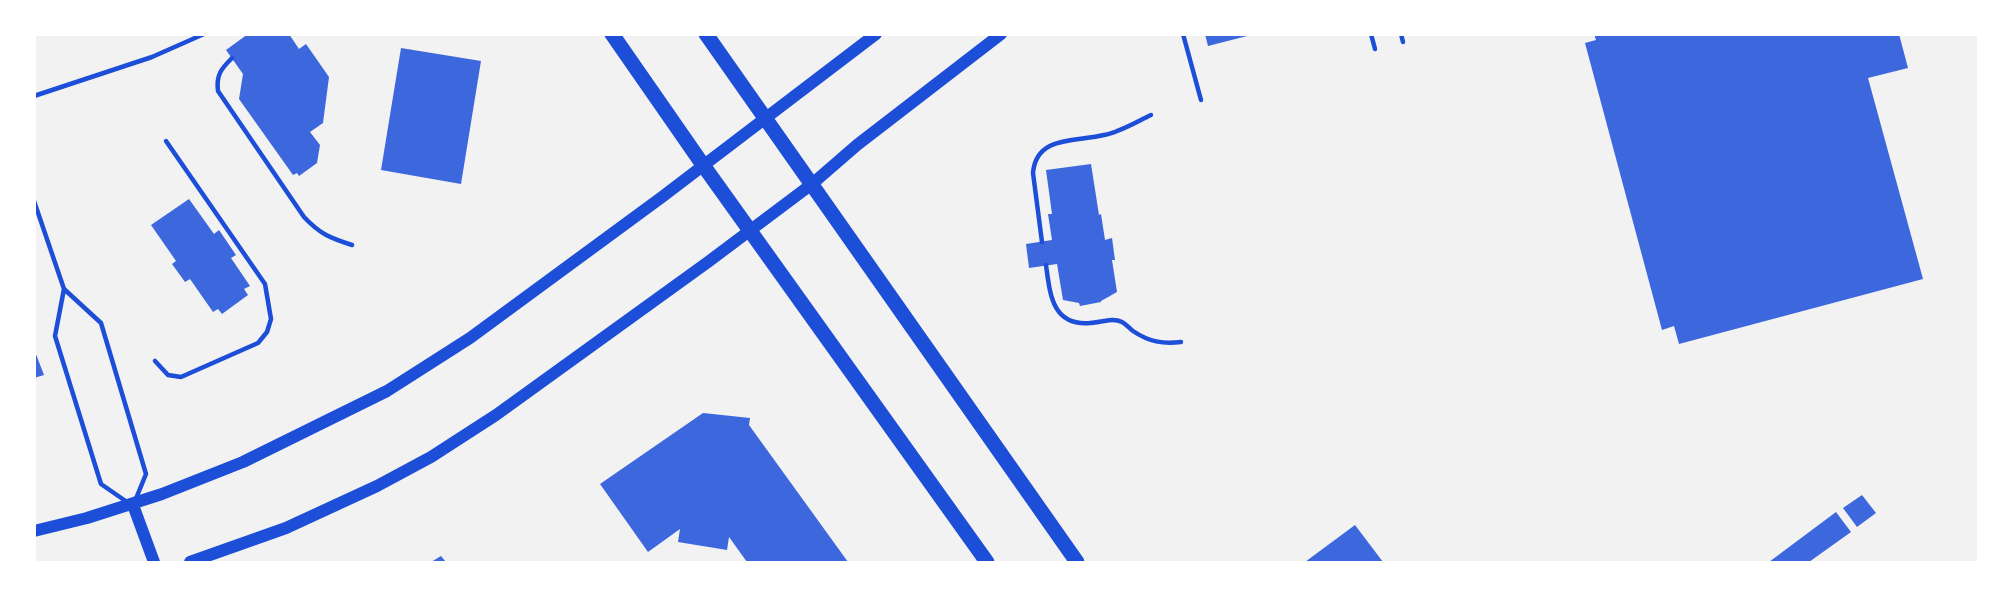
<!DOCTYPE html>
<style>
body{margin:0}
#map{position:relative;width:2013px;height:597px;overflow:hidden;background:#f2f2f2;font-family:Merriweather,serif}
canvas{display:block}
.frame{position:absolute;inset:0;border:36px solid #fff;pointer-events:none}
</style>
<div id="map">
<canvas width="2013" height="597"></canvas>
<div class="frame"></div>
</div>
<script>
const c = document.querySelector('canvas').getContext('2d');
c.lineJoin = 'round';
function paint(path, color) { c.fillStyle = color; c.fill(path, 'evenodd'); }
function stroke(path, color, width, dash) { c.strokeStyle = color; c.lineWidth = width; c.lineCap = dash ? 'butt' : 'round'; c.setLineDash(dash || []); c.stroke(path); }
paint(new Path2D(`
 M248,34H289L299,49L306,44L329,77L323,123L310,132L320,145L317,163L299,176L297,173L293,175L239,99L243,74L226,50Z
 M1205,34H1251V35L1208,46Z
 M1594,34H1899L1908,68L1868,78L1923,279L1679,344L1674,326L1662,330L1585,43L1596,40Z
 M401,48L481,61L461,184L381,170Z
 M1091,164L1099,215L1101,214L1105,240L1112,238L1115,260H1112L1117,292L1101,301V302L1080,306L1079,303L1063,300L1057,264L1029,268L1026,244L1052,240L1048,214H1052L1046,170Z
 M189,199L214,234L219,230L236,255L231,258L250,286L244,289L248,295L222,314L218,309L213,312L190,279L185,282L172,264L176,261L151,225Z
 M34,349L44,375L34,378Z
 M703,413L750,418L749,425L848,562H747L729,537L727,550L678,542L680,529L648,552L600,484Z
 M1862,495L1876,513L1857,527L1843,508Z
 M1836,512L1851,532L1809,562H1769Z
 M1355,525L1383,562H1305Z
 M441,556L446,562H431Z`), '#3d67dc');
stroke(new Path2D(`
 M1183,34L1201,100
 M1371,34L1375,49
 M1401,34L1403,42
 M232,58C221,69 216,75 218,91L304,217C320,234 330,238 352,245
 M34,96L152,57L204,34
 M34,201L64,289L101,323L146,474L135,501
 M1042,242L1033,173C1036,135 1076,142 1104,135C1120,132 1136,122 1151,115
 M1046,265C1050,294 1052,326 1090,323C1100,323 1112,317 1122,322C1126,324 1129,328 1133,331C1149,342 1163,344 1181,342
 M64,289L55,336L101,484L127,502
 M155,361L168,375L181,377L258,343L267,332L271,319L265,284L166,141`), '#1d4ed8', 4.5);
stroke(new Path2D(`
 M133,505L154,562
 M34,531L87,518L162,494L243,462L387,391L470,338L662,197L876,34
 M190,562L286,528L377,486L431,457L496,415L708,262L812,184L857,145L1001,34`), '#1d4ed8', 12);
stroke(new Path2D(`
 M612,34L703,165L987,562
 M706,34L1077,562`), '#1d4ed8', 15);
</script>
